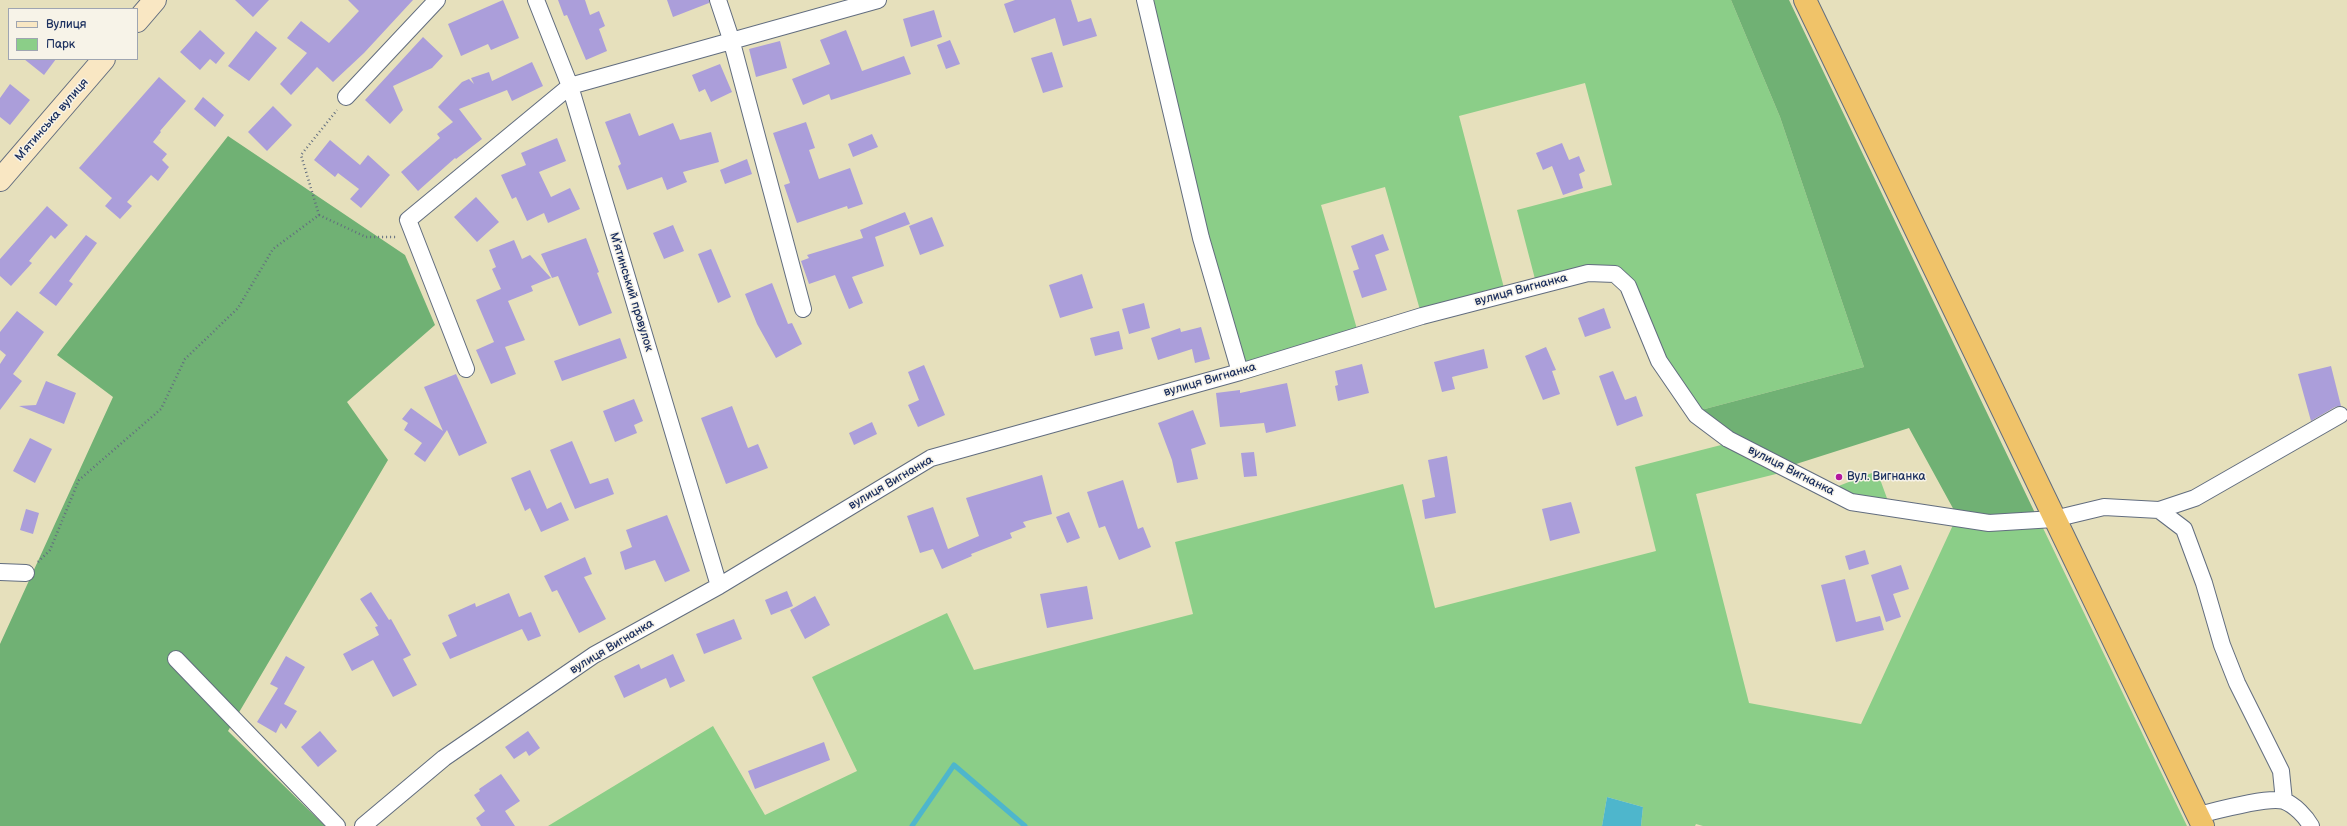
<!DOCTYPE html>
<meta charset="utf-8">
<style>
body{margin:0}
#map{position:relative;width:2347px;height:826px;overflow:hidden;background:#e6e0bc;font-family:"Balsamiq Sans",sans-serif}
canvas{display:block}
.legend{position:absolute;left:8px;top:8px;width:130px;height:52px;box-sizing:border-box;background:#f7f3e8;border:1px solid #9fa5b1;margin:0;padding:5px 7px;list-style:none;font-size:12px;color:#1b2f5e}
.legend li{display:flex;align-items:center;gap:8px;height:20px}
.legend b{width:20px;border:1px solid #9fa5b1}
</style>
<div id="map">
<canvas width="2347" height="826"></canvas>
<ul class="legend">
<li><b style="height:5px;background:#f9e7c3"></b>Вулиця</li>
<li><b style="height:11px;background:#8bce88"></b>Парк</li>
</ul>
</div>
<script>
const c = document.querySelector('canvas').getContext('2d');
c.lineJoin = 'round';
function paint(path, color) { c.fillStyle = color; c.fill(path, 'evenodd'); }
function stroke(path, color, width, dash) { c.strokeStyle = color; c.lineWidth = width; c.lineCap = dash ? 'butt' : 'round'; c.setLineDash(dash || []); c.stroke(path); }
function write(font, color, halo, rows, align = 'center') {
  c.font = font + ' "Balsamiq Sans",sans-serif'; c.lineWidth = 3; c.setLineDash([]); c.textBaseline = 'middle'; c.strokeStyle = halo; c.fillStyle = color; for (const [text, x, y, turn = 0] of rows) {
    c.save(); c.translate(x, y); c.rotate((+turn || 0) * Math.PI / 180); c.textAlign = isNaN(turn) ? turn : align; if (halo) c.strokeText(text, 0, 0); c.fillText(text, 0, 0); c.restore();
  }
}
paint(new Path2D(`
 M1151,0H1731L1780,117L1864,367L1701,410L1665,357L1633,282L1618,267L1587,266L1535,279L1517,210L1612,185L1585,83L1459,116L1504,288L1420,310L1385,187L1321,205L1357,329L1244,364L1207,236Z
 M1725,444L1780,473L1696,494L1749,703L1861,724L1953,525L2042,526L2187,826H1703L1696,824L1695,826H1641L1643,807L1607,797L1602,826H548L713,726L765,815L857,771L812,677L947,613L974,670L1193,614L1175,542L1403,484L1435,608L1656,551L1635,467Z
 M1877,471L1888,501L1853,495L1836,487Z`), '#8bce88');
paint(new Path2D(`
 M1731,0H1789L2035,513L1989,516L1955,512L1909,428L1793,465L1732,434L1701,410L1864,367L1780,117Z
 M228,136L405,255L435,325L347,402L388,460L228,731L325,826H0V644L113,397L57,355Z`), '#70b174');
paint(new Path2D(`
 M1607,797L1643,807L1641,826H1602Z`), '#4eb6cc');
stroke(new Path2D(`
 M912,826L954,765L1025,826`), '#4eb6cc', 5);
paint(new Path2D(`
 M235,0H269L253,17Z
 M348,0H413L364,53L333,82L317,67L291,95L280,84L307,53L287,38L301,21L329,43L359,11Z
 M503,0L519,38L491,50L488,44L461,56L448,24Z
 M558,0H585L590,15L599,11L605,26L599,29L607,51L586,60L567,15L564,16Z
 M667,0H709V3L673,17Z
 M1015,0H1071L1078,22L1091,18L1097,36L1063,46L1055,18L1014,33L1004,4Z
 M934,10L942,37L911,47L903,19Z
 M200,30L225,53L216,64L210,59L200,70L180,52Z
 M846,30L862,71L904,56L911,74L831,100L829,94L803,105L792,79L830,64L820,40Z
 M256,31L277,48L249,81L228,66Z
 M423,37L443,56L432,68L393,86L403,110L390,124L365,100Z
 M950,40L960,64L946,69L937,45Z
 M780,41L787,68L756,77L749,49Z
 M1052,52L1063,87L1043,93L1031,58Z
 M24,59H56L44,75Z
 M532,62L543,86L512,101L507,90L459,109L482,139L456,159L455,158L418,191L401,172L440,138L437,134L453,122L438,107L462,82L469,79L474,84L471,78L489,72L492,81Z
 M720,64L732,92L711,102L705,89L699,92L692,75Z
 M159,77L186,101L160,131L161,132L153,142L167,154L162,160L169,167L158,181L151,175L127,202L132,206L120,219L105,206L112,198L79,168Z
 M10,84L30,100L10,125L0,117V98Z
 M203,97L224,115L215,127L194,109Z
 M273,106L292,125L267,151L248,132Z
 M630,113L639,136L673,123L680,140L711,132L719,162L683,172L687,182L667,190L662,177L627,190L618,166L621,164L605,122Z
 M806,122L815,148L809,150L819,179L850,168L863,204L848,209L847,206L797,223L784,185L790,183L773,133Z
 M872,134L878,147L853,157L848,144Z
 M557,138L566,161L539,172L551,197L570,188L580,209L548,223L544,213L527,221L516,197L512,199L501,175L526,165L521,153Z
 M330,140L360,165L368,155L390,175L361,208L350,199L359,189L338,173L335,177L314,160Z
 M1562,143L1569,160L1579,156L1585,171L1579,174L1583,188L1563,195L1552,166L1543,170L1536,153Z
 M747,159L752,174L725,184L720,170Z
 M476,197L499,222L477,242L454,217Z
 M47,206L68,225L55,239L51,235L29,261L32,263L11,286L0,276V259Z
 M905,212L910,224L875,237L884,266L852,277L863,303L849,309L835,275L809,284L801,261L809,258L807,255L863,238L860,230Z
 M932,217L944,246L920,255L909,226Z
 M673,225L684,251L664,259L653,233Z
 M1383,234L1389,250L1375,255L1387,290L1362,298L1353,271L1359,269L1351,246Z
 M86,235L97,243L69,281L73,284L56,306L39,293Z
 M586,238L599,272L597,273L612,313L579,326L558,276L552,278L541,254Z
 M514,240L522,259L530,255L551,278L531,286L533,291L508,301L525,340L505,347L516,374L491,384L476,350L494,342L476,300L501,289L492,269L496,267L489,250Z
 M711,249L731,297L718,303L698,254Z
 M1082,274L1093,308L1060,318L1049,285Z
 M772,283L788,324L792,323L802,344L776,358L757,324L745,294Z
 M1144,303L1150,328L1129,334L1122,309Z
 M1604,308L1611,328L1585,337L1578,318Z
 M17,311L44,332L13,374L22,381L0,410V364L6,355L0,350V332Z
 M1201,327L1210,359L1195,363L1192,349L1158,360L1151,338L1180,328L1181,332Z
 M1119,331L1123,349L1095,356L1090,338Z
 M620,338L627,358L562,381L554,361Z
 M1546,347L1556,370L1552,371L1560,394L1543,400L1525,356Z
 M1484,349L1488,368L1452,377L1455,389L1442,392L1434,362Z
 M1362,364L1369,393L1338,401L1335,386L1338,385L1335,371Z
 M924,365L945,415L918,427L908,405L919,400L908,372Z
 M2331,366L2341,406L2335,407L2311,421L2298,374Z
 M1613,371L1625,400L1636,396L1643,416L1617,426L1599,376Z
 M456,374L487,443L459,456L447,430L425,462L414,454L422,443L404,430L408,423L402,419L411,408L443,431L424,387Z
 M46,381L76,393L64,424L19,406L36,405Z
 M1287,383L1296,426L1266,433L1264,423L1220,427L1216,393L1240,390V393Z
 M634,399L643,421L634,425L637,433L615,442L603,411Z
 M732,406L748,448L758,444L768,468L726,484L701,418Z
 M1193,410L1206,444L1191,449L1198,479L1177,483L1172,460L1158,423Z
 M872,422L877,434L854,445L849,433Z
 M30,438L52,449L35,483L13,471Z
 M572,441L590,484L608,478L614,494L575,509L550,450Z
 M1254,452L1257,476L1244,477L1241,453Z
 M1447,456L1456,513L1425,519L1422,500L1435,497L1428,460Z
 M530,470L547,509L561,502L569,520L541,532L530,508L525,511L511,478Z
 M1042,475L1052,514L1023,522L1026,527L1010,533L1012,538L971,554L972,556L942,569L933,549L920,553L907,516L933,507L948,549L979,536L966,498Z
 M1123,480L1138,529L1143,527L1151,547L1119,560L1105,526L1099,528L1087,492Z
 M1571,502L1580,533L1550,541L1542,509Z
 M26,509L39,513L33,534L20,530Z
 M1069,512L1080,538L1067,543L1056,517Z
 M667,515L690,571L665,582L655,560L625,570L620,552L632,547L626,530Z
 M1865,550L1869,564L1849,570L1845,556Z
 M585,557L592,574L584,577L606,619L579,633L557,590L552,592L544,576Z
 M1901,565L1909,589L1893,594L1901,617L1886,622L1871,575Z
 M1845,579L1856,622L1880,616L1884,630L1836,642L1821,585Z
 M1087,586L1093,619L1047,628L1040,594Z
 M787,591L793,606L771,615L765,600Z
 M371,592L389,620L391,619L411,655L403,659L417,685L393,697L373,660L352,671L343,654L379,635L375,627L378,626L360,599Z
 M509,593L519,617L531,612L541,636L528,641L522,629L450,659L442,643L457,636L448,615L475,603L476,607Z
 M815,596L830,625L805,639L790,610Z
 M734,619L742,639L704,654L696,634Z
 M673,654L685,681L670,688L666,678L624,698L614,676L639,664L641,669Z
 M286,656L305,667L284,704L297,711L286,729L281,723L276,733L257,722L278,688L270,684Z
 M320,731L337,751L318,767L301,747Z
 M528,731L540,748L529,756L526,751L514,759L505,747Z
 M824,742L830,760L755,789L748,771Z
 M501,774L520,801L505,811L515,826H481L476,818L485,811L474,795L480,791L479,789Z`), '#ab9eda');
const street = new Path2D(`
 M536,0L570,86L719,586
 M718,0L731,39L803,309
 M1145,0L1201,238L1240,372
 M346,97L437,0
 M466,369L408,220L570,86L878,0
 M2159,510L2184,529L2204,583L2222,645L2237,683L2281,771L2284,801
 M0,572L26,573
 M176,659L337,826
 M2198,815C2215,811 2269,796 2284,801C2295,805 2306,817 2311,826
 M363,826L444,758L594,655L719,586L931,458L1240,372L1422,316L1588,273L1615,274L1628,286L1659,361L1696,415L1728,439L1851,502L1989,523L2054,519L2104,507L2159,510L2195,498L2340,415`);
const secondary = new Path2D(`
 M137,21L155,0
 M0,180L104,59`);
const highway = new Path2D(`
 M1805,0L2203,826`);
stroke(street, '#626d7f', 18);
stroke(secondary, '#626d7f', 24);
stroke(highway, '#626d7f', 24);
stroke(new Path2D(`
 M319,215L366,237H398
 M38,562L50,550L79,480L161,409L185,359L238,308L273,249L319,215L301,155L337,110`), '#626d7f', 2.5, [1, 3]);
stroke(street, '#fff', 16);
stroke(secondary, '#f9e7c3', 22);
stroke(highway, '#f0c369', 22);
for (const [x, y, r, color] of [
 [1839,477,4,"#b5179e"]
]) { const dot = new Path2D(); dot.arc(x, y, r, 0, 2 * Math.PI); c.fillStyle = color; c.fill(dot); stroke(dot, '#f7f3e8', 1.5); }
write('12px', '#1b2f5e', '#f7f3e8', [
 ["Мʼятинська вулиця",52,120,-49],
 ["вулиця Вигнанка",1521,290,-15],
 ["Мʼятинський провулок",631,292,73],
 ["вулиця Вигнанка",1210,380,-16],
 ["вулиця Вигнанка",1791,471,27],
 ["вулиця Вигнанка",891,483,-30],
 ["вулиця Вигнанка",612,647,-31]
]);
write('12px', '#1b2f5e', '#f7f3e8', [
 ["Вул. Вигнанка",1847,477]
], 'left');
</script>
